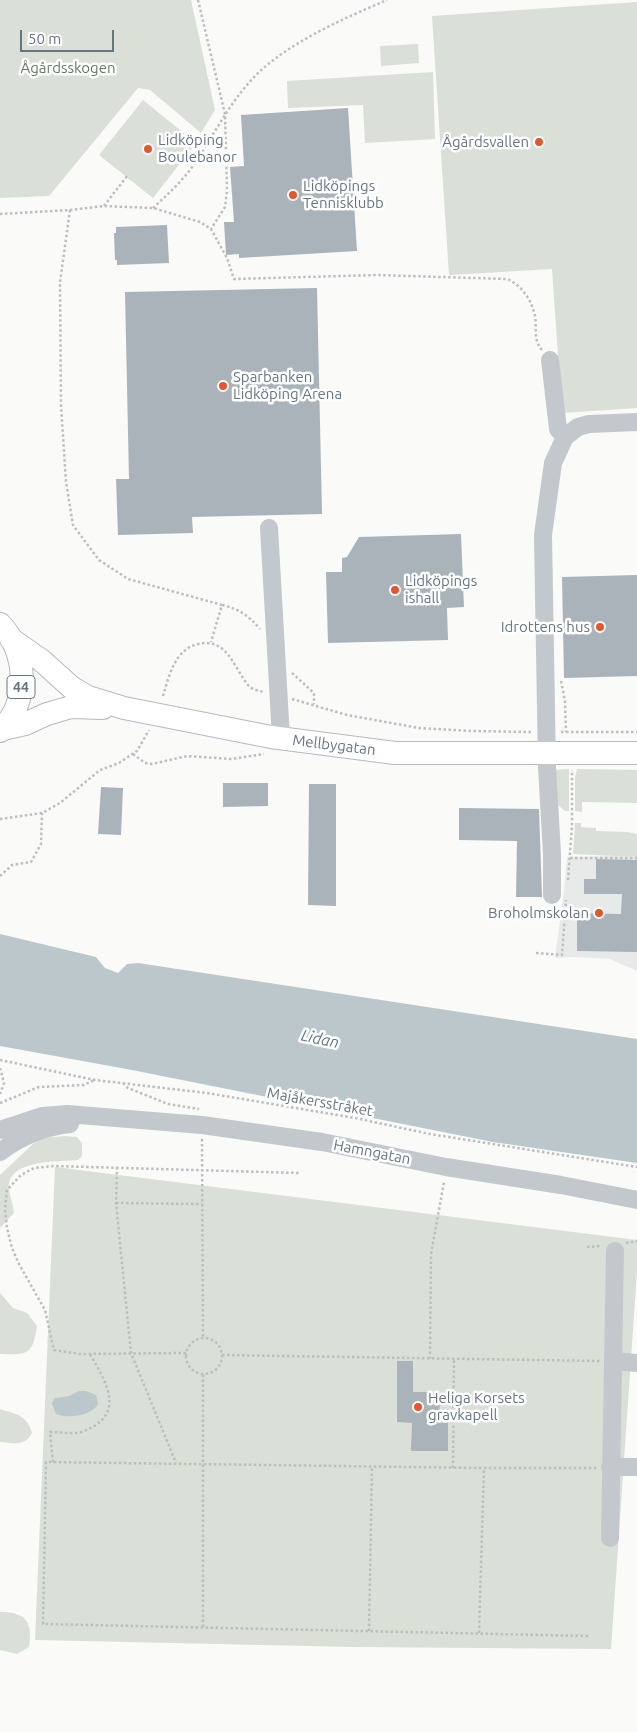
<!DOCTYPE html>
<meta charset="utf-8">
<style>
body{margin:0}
#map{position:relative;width:637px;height:1732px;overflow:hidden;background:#fafaf8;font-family:Ubuntu,sans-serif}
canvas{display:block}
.scale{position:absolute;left:20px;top:30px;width:94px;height:22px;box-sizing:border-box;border:2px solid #657683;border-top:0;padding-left:6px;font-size:15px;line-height:18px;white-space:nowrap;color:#657683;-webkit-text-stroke:4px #fff;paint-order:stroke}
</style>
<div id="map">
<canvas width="637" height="1732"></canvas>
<div class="scale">50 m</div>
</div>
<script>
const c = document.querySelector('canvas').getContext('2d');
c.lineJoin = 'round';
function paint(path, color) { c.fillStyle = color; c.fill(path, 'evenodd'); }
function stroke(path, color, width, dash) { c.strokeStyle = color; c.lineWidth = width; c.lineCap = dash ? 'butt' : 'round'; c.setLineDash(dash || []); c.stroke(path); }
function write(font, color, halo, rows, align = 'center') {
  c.font = font + ' Ubuntu,sans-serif'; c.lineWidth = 5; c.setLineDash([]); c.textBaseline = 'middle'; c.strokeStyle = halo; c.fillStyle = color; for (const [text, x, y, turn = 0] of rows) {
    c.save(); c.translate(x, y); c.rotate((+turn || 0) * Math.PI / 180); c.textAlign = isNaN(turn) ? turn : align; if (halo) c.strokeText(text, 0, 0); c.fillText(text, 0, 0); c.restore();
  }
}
paint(new Path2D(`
 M615,856L637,857V971L610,959L574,957L555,958L564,890L567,857Z`), '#e8e9e9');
paint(new Path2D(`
 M0,0H191L215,110L201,133L150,90L138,88L49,196L0,198Z
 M637,2V408L562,413L552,269L449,275L432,16Z
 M418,44L419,63L381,66L380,46Z
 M433,72L435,139L365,143L363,105L288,108L287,81Z
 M143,100L196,143L153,198L99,155Z
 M569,769V811H565L558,805L553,770Z
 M577,769L637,770V803L582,802V812L575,811V778Z
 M575,823H581V827L596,828V831L627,832L637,834V857L573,854Z
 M65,1136L77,1137L82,1143V1156L78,1160C58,1162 5,1159 9,1190C10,1197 13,1204 14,1213L0,1228V1175L34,1143L45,1138Z
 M55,1167L637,1240V1271L611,1649L354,1647L35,1640Z
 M0,1293L13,1308L27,1313L37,1326C33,1355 27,1355 0,1354Z
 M0,1409C16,1414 27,1415 32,1433C24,1447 15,1443 0,1442Z
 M0,1612C26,1612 33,1622 29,1647L17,1654L0,1650Z`), '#dadfd7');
paint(new Path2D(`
 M0,934L96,957L105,968L118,973L127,964L138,963L637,1039V1163L493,1142L132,1070L0,1046Z
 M79,1391H86L96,1395L98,1404C91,1416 69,1419 56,1414L52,1403L55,1398L69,1396Z`), '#bbc7cb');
paint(new Path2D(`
 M348,108L357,251L239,258V254L226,255L224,222H234L230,167L244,166L241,115Z
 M167,225L169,263L117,265V260H115L114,233H116V227Z
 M317,288L322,514L192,517L193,533L118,535L116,479H129L125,292Z
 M461,534L464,607L447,608L448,640L328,643L326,572H342V558L347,557L359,537Z
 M637,575V676L564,678L562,577Z
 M223,783H268V806L223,807Z
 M309,784H336V906L308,905Z
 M101,787L123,788L121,835L98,834Z
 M459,808L539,809L542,897H516L517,841L459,840Z
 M596,859L637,860V952L577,951V913L621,914L622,894H584V879H596Z
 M397,1361H413V1392H440L439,1423H448V1451H411L412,1423L397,1422Z`), '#aab3b9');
const major = new Path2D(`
 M0,624C28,653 30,702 0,731
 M11,639L41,660L71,687L88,697L124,708L271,737L395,753H637
 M3,729L25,724L47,714L71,707L103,708`);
stroke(major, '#b5babe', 24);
stroke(new Path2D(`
 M198,0L225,114L227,191L225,207L211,229
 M104,206L127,176
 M153,208C166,196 179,184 190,170C212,139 228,104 255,76C289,42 343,19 387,0
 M70,210L60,282L61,405L66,482L73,525L99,560L128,579L222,605L211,642
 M0,214L70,210L104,206L153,208L200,222L211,229L227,258L234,279L377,275L507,279C522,285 532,301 535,316C537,328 533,340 542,350
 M222,605C239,609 248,615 260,629
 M292,673L314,693V704
 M561,681L565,701L566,732
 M163,696C169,676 175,649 198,644C227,637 234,668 248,685C252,690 259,691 265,692
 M292,699L347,715L419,728L472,731L533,732
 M561,732H637
 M133,754L145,763L152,764L187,756L231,759L264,754
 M0,819L42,813L60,803L100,770L119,763L137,751L149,730
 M570,858H637
 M0,876L12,865L31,862L41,844L42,813
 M568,880L572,826V770
 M536,953L562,955L566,900
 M0,1060L95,1080L207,1093L355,1118L430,1134L637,1167
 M0,1068L4,1083L0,1094
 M123,1083L128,1088L168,1104L199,1109
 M0,1103L39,1087L84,1085L94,1080
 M202,1139L203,1338
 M117,1167L116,1203L131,1353L176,1463
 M116,1203L202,1204
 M626,1243L637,1241
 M587,1247L601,1246
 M186 1356a18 18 0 1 1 36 0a18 18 0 1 1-36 0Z
 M186,1353L79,1354L54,1350L45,1310L19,1264L12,1248L7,1228L5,1209L7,1190L21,1175L34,1168L54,1166L299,1173
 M222,1355L600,1361
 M430,1359L431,1254L444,1182
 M53,1462L50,1432C61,1432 73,1435 84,1431C127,1414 106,1382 90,1354
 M453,1468L454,1360
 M203,1627V1374
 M369,1631L372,1466
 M479,1633L484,1468
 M588,1636L43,1624L46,1462L484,1468H596`), '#bbbfc2', 2.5, [2.5, 2.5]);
stroke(new Path2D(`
 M550,360L558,429L565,437
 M269,528L281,738
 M552,895V854L547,767L543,535L553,463L565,437L578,427L589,424L637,422
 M0,1130L42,1116L67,1114L202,1125L322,1142L446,1167L561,1185L637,1200
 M0,1152C21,1136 44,1127 70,1124
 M613,1361L637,1363
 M610,1467H637
 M610,1538L615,1251`), '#c3c8cc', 18);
stroke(major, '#fff', 22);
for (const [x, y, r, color] of [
 [539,142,5,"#e4572e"],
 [148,149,5,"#e4572e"],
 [293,195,5,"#e4572e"],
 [223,386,5,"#e4572e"],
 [395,590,5,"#e4572e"],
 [600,627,5,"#e4572e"],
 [599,913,5,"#e4572e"],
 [418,1407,5,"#e4572e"]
]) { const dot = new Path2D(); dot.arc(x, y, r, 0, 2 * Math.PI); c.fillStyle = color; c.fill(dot); stroke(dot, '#fff', 2); }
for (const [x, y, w] of [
 [21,687,28]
]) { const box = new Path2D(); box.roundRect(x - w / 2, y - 11.5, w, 23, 4); c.fillStyle = '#fff'; c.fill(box); stroke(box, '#657683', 1); }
write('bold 14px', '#657683', null, [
 ["44",21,687]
]);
write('15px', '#687a64', '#fff', [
 ["Ågårdsskogen",68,68]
]);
write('15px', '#657683', '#fff', [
 ["Lidköping",158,140],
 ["Boulebanor",158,157],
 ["Ågårdsvallen",529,142,"right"],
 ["Lidköpings",303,186],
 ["Tennisklubb",303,203],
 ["Sparbanken",233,377],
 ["Lidköping Arena",233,394],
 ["Lidköpings",405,581],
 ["ishall",405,598],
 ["Idrottens hus",590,627,"right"],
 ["Broholmskolan",589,913,"right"],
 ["Heliga Korsets",428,1398],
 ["gravkapell",428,1415]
], 'left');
write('15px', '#657683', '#fff', [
 ["Mellbygatan",334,745,7],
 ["Majåkersstråket",320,1102,10],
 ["Hamngatan",372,1152,11]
]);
write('italic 16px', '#60757c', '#fff', [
 ["Lidan",320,1039,12]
]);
</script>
